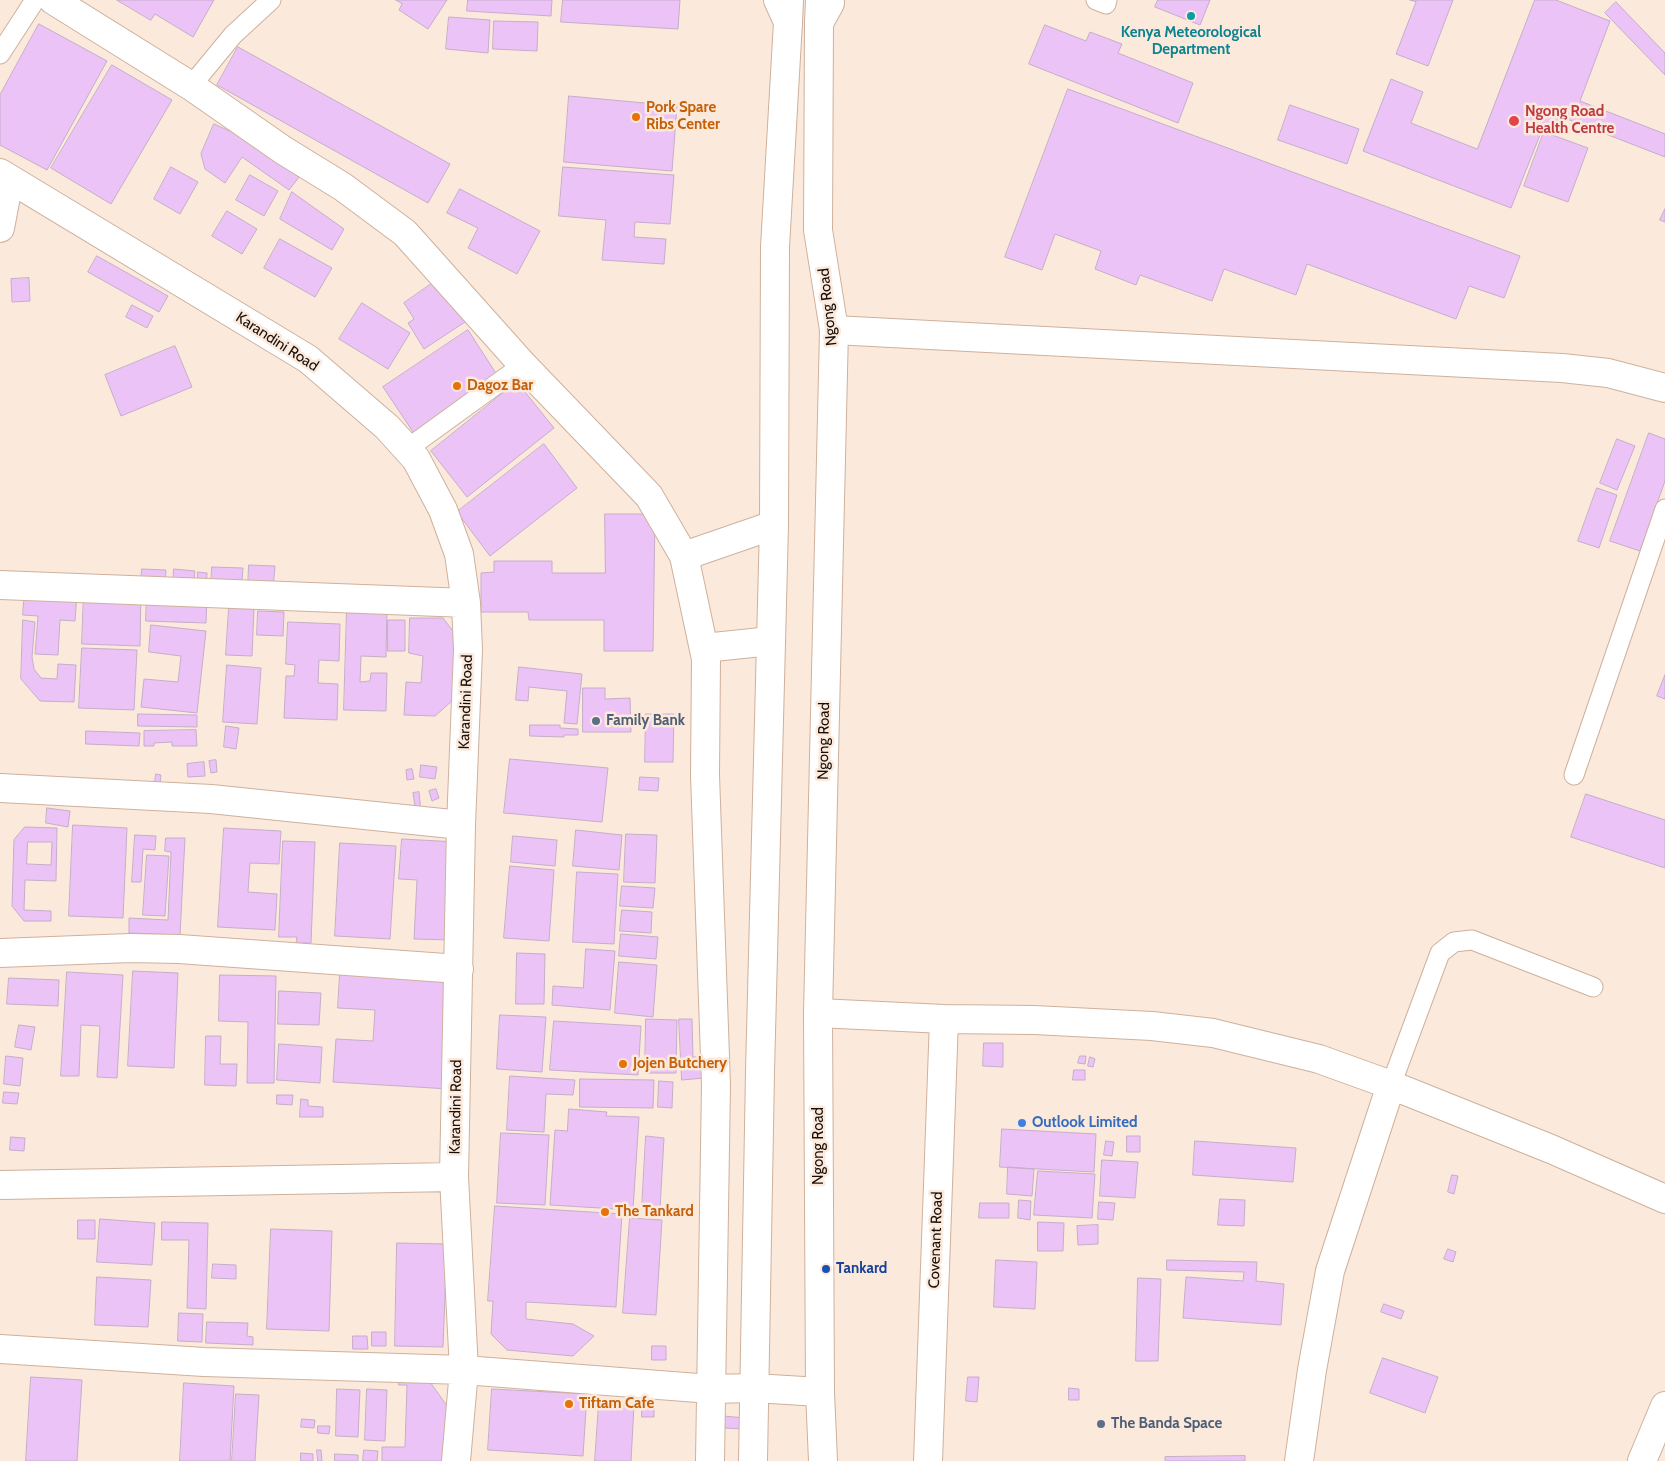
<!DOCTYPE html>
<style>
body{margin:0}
canvas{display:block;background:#fbe9dc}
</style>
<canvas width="1665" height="1461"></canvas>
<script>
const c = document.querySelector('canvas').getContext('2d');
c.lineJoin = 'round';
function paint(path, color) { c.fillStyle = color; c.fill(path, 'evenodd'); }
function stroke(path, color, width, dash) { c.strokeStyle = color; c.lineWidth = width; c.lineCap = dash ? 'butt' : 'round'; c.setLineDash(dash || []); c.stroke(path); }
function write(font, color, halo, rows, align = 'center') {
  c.font = font + ' Cabin,sans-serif'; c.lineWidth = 5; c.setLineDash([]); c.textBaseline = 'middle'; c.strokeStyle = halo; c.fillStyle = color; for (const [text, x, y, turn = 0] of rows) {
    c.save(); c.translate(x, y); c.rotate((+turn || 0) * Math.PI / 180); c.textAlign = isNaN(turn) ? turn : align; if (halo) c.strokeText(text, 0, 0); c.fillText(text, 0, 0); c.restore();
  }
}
const building = new Path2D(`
 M117,0H214L193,37L155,14L151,20Z
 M396,0H447L428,29L399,10L402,4Z
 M468,0H552L551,16L467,11Z
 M563,0H680L678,29L561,22Z
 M1158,0H1210L1200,25L1155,7Z
 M1410,0H1453L1428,66L1396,54L1416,2Z
 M1535,0H1556L1610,21L1580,101L1665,134V157L1562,117L1557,130L1544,125L1511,208L1363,151L1391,79L1423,92L1411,123L1477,149Z
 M1616,2L1665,53V75L1605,13Z
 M449,17L490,20L488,53L446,49Z
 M494,21L538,22L537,51L493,49Z
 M39,24L107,61L47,170L0,145V95Z
 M1045,25L1086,41L1090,32L1122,44L1118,53L1193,83L1178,123L1029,64Z
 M238,47L450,164L428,203L217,85Z
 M112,65L172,100L111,204L51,168Z
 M1068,89L1520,256L1504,298L1469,286L1456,319L1307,264L1296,295L1224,269L1212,301L1140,275L1136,285L1095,269L1101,251L1055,234L1042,270L1005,257Z
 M569,96L677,106L672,171L564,162Z
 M1290,105L1359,129L1347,164L1278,140Z
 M214,124L283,155L276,161L299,177L289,190L242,157L225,183L205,169L201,154Z
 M1544,132L1588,148L1568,202L1524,186Z
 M171,167L198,182L180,214L154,199Z
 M563,167L674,175L670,224L635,222L634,237L666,239L664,264L602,260L606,220L559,216Z
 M250,175L278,191L264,216L236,200Z
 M460,189L540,231L517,274L468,248L478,228L447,213Z
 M292,192L344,229L332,250L280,219Z
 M1665,209V222L1660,220Z
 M227,211L257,229L242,254L212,236Z
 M280,239L332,268L315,297L264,268Z
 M97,256L168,296L159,312L88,272Z
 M29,278L30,301L12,302L11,279Z
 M437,280L465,322L424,349L408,323L414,319L404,303Z
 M362,303L410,333L388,369L339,339Z
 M132,305L153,316L147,328L126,317Z
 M468,330L499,378L415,435L383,387Z
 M175,346L192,387L121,416L105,375Z
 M517,382L554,428L467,497L431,451Z
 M1649,433L1665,439V481L1640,551L1610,541Z
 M1617,439L1635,446L1617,490L1600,483Z
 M544,444L577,488L490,556L457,512Z
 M1597,488L1617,495L1599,548L1578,541Z
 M605,514H655L653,651H604V620H529L528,612H481V573L494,572V561H552V573H605Z
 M249,565L275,566L273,589L248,588Z
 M212,567L243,568L241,592L211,587Z
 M142,569L166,570L165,585L141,584Z
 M174,569L195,571L193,588L173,586Z
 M198,572L207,573L206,590L197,589Z
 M25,590L77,593L75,621L60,620L58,655L35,654L38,616L23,615Z
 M84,591L141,592L140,646L82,644Z
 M147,593L207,595L206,623L146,621Z
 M229,608L254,609L252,656L226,655Z
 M347,608L387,609L386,657L361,656L360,682L370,681L371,673H387L386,711L344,710Z
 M258,611L284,612L283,636L257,635Z
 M410,618H443L456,635L453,700L435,716L404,715L406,682L421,683L423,656L409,653Z
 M23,620L35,622L32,657L34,669L41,678L57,679L58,664L76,665L74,702L40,701L21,679Z
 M388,620H405V651H388Z
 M288,622L340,624L339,661L319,660L318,683L338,684L337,720L284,718L286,676H294L295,665L286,664Z
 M151,625L206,631L197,713L141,707L144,679L178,682L181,656L149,652Z
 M82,648L137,650L134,710L79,708Z
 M227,665L261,668L257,724L223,722Z
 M519,667L582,674L577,724L564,723L567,691L529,687L528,701L516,700Z
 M1665,675V699L1657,696Z
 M583,688H605V699L630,698L631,732H583Z
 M138,714L197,715V727L138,726Z
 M646,714H674L673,762H645Z
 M530,725H560V728L578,729V735H564V737L530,736Z
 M226,726L239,728L236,749L224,747Z
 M196,730L197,746H172V742L154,743V746H144V731Z
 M86,731L140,733L139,746L86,744Z
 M510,759L608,768L602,822L504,813Z
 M216,760L217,772L211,773L209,761Z
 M204,762L205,776L188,777L187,764Z
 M421,765L437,767L435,779L420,777Z
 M412,769L414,779L407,780L406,770Z
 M156,774L161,775L160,783L155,782Z
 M640,777L659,778L658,791L639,790Z
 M436,789L439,798L432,801L429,791Z
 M419,792L421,812L416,813L413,793Z
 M1586,794L1665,820V868L1571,837Z
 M47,808L70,811L68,827L46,823Z
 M73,825L127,828L123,918L69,916Z
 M25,827L57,828L56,881L25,880L24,910L51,911V921H24L12,906L14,840ZM28,842H52L51,865L27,864Z
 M224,828L281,831L279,864L250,863L248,892L277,894L275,930L218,927Z
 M576,830L622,835L619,870L573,866Z
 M626,834L657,835L655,883L624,882Z
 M135,835L156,836L155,850L143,849L141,882H132Z
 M513,836L557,840L555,866L511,862Z
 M166,838H185L180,935L129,933V918L168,920L171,852L165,851Z
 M402,839L457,842L452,940L414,939L417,880L399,879Z
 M283,841L315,842L311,943H296L297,937H279Z
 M340,843L396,846L390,939L335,936Z
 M147,855L169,856L165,916L143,915Z
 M510,866L554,870L549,941L504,938Z
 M577,872L618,874L614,944L573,942Z
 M622,886L655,888L653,908L620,906Z
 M622,910L652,912L651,933L620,931Z
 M621,934L658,937L656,959L619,956Z
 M586,949L615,951L610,1010L552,1005L553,986L583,988Z
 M517,953L545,954L544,1004H516Z
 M619,962L657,965L653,1017L615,1013Z
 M133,971L178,973L174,1068L128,1066Z
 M67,972L123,975L117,1078L97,1077L100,1026L81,1025L79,1076H61Z
 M340,974L456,981L449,1089L333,1082L336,1039L373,1041L375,1010L338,1008Z
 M220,975L276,976L274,1083H247L248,1022L219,1021Z
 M9,978L59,980L58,1006L7,1004Z
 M279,991L321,993L319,1025L278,1024Z
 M500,1015L546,1017L542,1072L497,1069Z
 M646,1019L677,1020L676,1073H645Z
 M679,1019H692L693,1057H704V1078L682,1080Z
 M554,1021L641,1026L638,1075L550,1070Z
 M19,1025L35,1027L31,1050L15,1047Z
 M206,1036H221L220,1064H237L236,1086L205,1085Z
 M984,1043H1003V1067L983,1066Z
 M279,1044L322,1047L320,1083L277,1080Z
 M6,1056L23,1058L20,1086L4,1084Z
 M1080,1056H1086L1085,1064L1078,1063Z
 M1090,1057L1095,1059L1093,1067L1088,1066Z
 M1074,1070H1085V1080H1073Z
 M510,1076L575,1080L573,1095L546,1094L544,1132L507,1130Z
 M580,1079L654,1080L653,1108L580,1107Z
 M659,1081L673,1082L672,1108L658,1107Z
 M4,1092L19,1093L17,1104L3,1103Z
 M277,1095H293L292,1105L277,1104Z
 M301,1099L308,1100V1106L323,1107V1117H300Z
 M569,1109L607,1112L606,1116L639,1117L633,1210L550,1205L555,1130L567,1131Z
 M1002,1129L1096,1134L1094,1172L1000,1167Z
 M501,1133L549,1135L545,1205L497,1203Z
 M646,1136L664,1138L660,1209L642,1208Z
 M1127,1136H1140V1152H1127Z
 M11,1137L25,1138L24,1151L10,1150Z
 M1106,1141L1114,1142L1112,1156L1104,1155Z
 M1195,1141L1296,1148L1293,1182L1193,1175Z
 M1102,1160L1138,1162L1135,1198L1100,1196Z
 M1008,1167L1034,1169L1032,1196L1007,1194Z
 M1038,1171L1095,1174L1092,1218L1034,1215Z
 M1452,1175L1458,1176L1454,1194L1448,1192Z
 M1220,1199L1245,1200L1244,1226L1218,1225Z
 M1019,1200L1031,1201L1030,1220L1018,1218Z
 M1099,1202L1115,1203L1113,1220L1098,1219Z
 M980,1203H1009V1218H979Z
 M495,1206L622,1214L616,1307L526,1302V1319L573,1324L594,1336L573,1356L507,1350L491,1334L493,1301H488Z
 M630,1218L662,1220L656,1315L623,1313Z
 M100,1219L155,1223L152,1265L97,1262Z
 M78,1220H95V1239H78Z
 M162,1222L208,1223L206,1309L187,1308L189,1240H162Z
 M1038,1222L1064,1223L1063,1251H1038Z
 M1098,1225V1244L1078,1245L1077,1226Z
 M271,1229L332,1231L329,1331L267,1329Z
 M397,1243L447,1244L443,1347L395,1346Z
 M1448,1249L1456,1252L1453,1262L1444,1259Z
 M996,1260L1037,1262L1035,1309L994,1307Z
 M1167,1260L1257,1262L1256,1281L1284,1284L1281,1325L1183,1318L1186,1277L1243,1281L1244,1272L1167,1270Z
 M213,1264L236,1265V1279L212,1278Z
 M97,1277L151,1280L148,1327L95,1325Z
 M1138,1278L1161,1279L1158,1361H1136Z
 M1384,1304L1404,1311L1401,1319L1381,1312Z
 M179,1313L203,1314L202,1342L178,1341Z
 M207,1322L248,1323L247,1336L253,1337V1345L206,1343Z
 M372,1332H386V1346H372Z
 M353,1336H367L368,1349H353Z
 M652,1346H666V1360H652Z
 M1383,1358L1438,1377L1425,1413L1370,1393Z
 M399,1375H425L450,1410L446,1461H382V1447H405L407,1385H399Z
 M31,1377L82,1380L77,1461H26Z
 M968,1377H979L977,1402L966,1401Z
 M184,1383L234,1386L230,1461H180Z
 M1069,1388L1079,1389V1400H1069Z
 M337,1389L360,1390L358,1437L336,1436Z
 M367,1389L387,1390L385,1441L365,1440Z
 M492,1389L587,1394L583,1456L488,1450Z
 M236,1394L259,1395L255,1461H232Z
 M642,1402L654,1403V1417H642Z
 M599,1403L634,1405L631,1461H595Z
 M723,1416L745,1418L744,1429L723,1428Z
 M302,1419L315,1420L314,1428L301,1427Z
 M318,1426H330L329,1434L318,1433Z
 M317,1450H321L322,1461H318Z
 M364,1450L378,1451L377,1461H363Z
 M301,1453L313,1454V1461H301Z
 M335,1454L358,1455V1461H335Z
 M1245,1456V1461H1165V1457Z`);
paint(building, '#ecc3f6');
stroke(building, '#c4aec9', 1);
const service = new Path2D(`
 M1096,0L1106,4L1107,0
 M0,54L35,0
 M191,86L233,35L271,0
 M407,449L523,365
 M1574,775L1665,509
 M1391,1085L1440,953L1454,942L1472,940L1593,987`);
const minor = new Path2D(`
 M53,0L191,86L283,150L343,187L405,233L523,365L649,496L684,556L706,659L705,775L716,1085L710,1461
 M0,173L308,359L387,427L416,459L443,510L459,554L466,603L468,650L461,825L454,1177L464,1370L456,1461
 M0,228L9,180
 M834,330L1562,368L1608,373L1665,388
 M684,556L774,525
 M0,585L466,603
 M704,648L771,641
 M0,788L211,799L461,825
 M0,953L130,948L179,949L459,969
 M818,1013L944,1019L1034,1020L1152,1026L1213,1033L1319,1059L1391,1085L1551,1149L1665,1199
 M0,1185L454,1177
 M0,1349L204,1362L464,1370L711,1389L754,1388L820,1392
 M928,1461L944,1019
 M1299,1461L1312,1370L1330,1271L1391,1085
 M1642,1461L1665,1406`);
const secondary = new Path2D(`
 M753,1461L760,1072L774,525L775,247L788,22L778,0
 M823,1461L820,1392L818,1013L834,330L818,230L819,23L830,3`);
const primary = new Path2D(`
 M788,22L789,0
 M819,23L820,0`);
stroke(service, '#ceb19c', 21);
stroke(minor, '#ceb19c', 30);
stroke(secondary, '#ceb19c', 30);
stroke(primary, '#ceb19c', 30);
stroke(service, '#fff', 19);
stroke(minor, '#fff', 28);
stroke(secondary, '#fff', 28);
stroke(primary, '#fff', 28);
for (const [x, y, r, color] of [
 [1191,16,5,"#0f9aa8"],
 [636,117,5,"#e8710a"],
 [1514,121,6,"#e0444e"],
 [457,386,5,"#e8710a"],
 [596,721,5,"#5c6f8a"],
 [623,1064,5,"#e8710a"],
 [1022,1123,5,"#3f7fe0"],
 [605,1212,5,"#e8710a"],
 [826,1269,5,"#1a4fb4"],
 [569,1404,5,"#e8710a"],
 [1101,1424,5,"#5c6f8a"]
]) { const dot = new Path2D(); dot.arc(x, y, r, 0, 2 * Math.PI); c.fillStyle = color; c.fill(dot); stroke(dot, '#fbe9dc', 2); }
write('bold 15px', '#0d838f', '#fbe9dc', [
 ["Kenya Meteorological",1191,33],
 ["Department",1191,50]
]);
write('bold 15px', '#c56008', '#fbe9dc', [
 ["Pork Spare",646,108],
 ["Ribs Center",646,125],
 ["Dagoz Bar",467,386],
 ["Jojen Butchery",633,1064],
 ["The Tankard",615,1212],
 ["Tiftam Cafe",579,1404]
], 'left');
write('bold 15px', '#be3a42', '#fbe9dc', [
 ["Ngong Road",1525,112],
 ["Health Centre",1525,129]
], 'left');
write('15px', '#180e07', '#fbe9dc', [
 ["Ngong Road",828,307,-96],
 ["Karandini Road",277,342,33],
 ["Karandini Road",466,702,-88],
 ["Ngong Road",824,741,-89],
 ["Karandini Road",456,1107,-89],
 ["Ngong Road",819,1146,-90],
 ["Covenant Road",936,1240,-88]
]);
write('bold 15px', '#4e5e75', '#fbe9dc', [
 ["Family Bank",606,721],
 ["The Banda Space",1111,1424]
], 'left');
write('bold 15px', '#366cbe', '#fbe9dc', [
 ["Outlook Limited",1032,1123]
], 'left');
write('bold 15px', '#164399', '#fbe9dc', [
 ["Tankard",836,1269]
], 'left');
</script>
